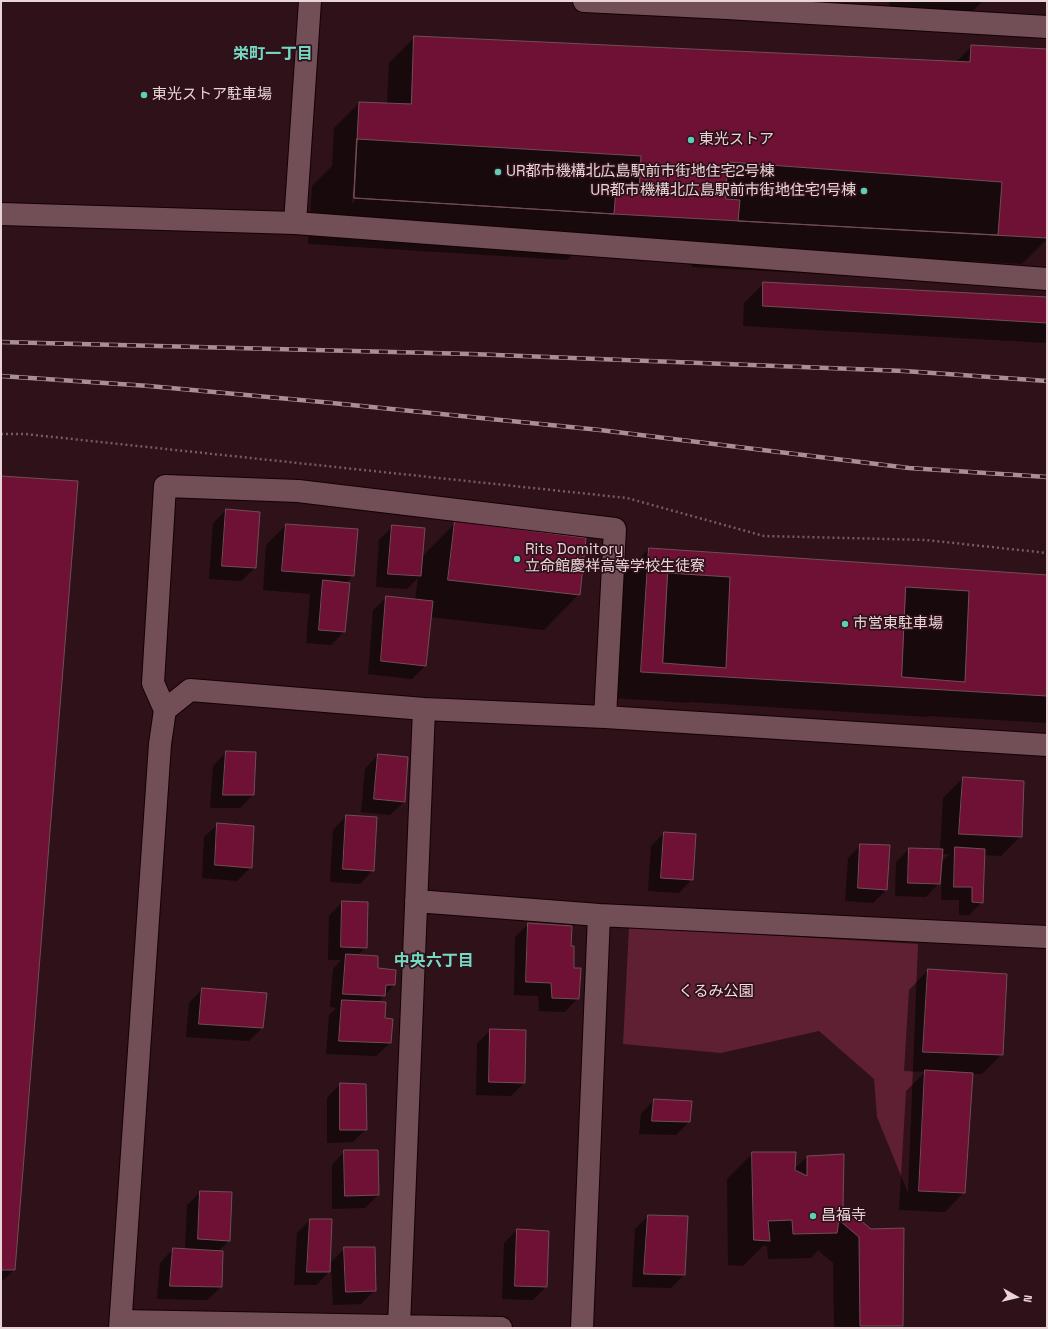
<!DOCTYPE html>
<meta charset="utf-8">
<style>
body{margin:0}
#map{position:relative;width:1048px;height:1329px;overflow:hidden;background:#2e1119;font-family:"Space Grotesk",sans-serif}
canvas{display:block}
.frame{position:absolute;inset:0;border:2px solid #e9d4d8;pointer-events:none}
.north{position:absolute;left:996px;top:1277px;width:40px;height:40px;-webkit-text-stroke:3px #2e1119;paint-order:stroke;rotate:98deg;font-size:11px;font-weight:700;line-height:16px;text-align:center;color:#e9d4d8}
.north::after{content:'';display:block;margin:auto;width:14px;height:18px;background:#e9d4d8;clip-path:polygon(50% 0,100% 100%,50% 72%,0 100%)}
</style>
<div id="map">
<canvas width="1048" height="1329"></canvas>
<div class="frame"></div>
<div class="north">N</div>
</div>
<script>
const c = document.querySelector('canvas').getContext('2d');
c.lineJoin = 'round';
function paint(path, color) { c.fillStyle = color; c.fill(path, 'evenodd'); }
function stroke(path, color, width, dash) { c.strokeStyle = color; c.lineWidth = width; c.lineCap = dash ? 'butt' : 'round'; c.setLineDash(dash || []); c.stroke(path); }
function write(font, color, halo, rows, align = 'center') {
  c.font = font + ' "Space Grotesk","Noto Sans JP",sans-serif'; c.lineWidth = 3.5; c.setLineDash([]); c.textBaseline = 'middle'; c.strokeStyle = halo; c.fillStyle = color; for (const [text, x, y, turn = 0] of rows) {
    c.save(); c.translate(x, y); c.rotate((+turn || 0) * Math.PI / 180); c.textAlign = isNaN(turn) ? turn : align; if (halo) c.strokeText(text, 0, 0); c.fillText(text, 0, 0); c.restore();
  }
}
paint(new Path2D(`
 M629,927L918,944L908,1193L877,1117L874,1079L819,1031L721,1053L623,1044Z`), '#602033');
paint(new Path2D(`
 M889,1H983L971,13L889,8Z
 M415,37L955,63L972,46L1047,50V239L1022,264L971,261L951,281L692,267L695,246L587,240L567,260L308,244L312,186L332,166L334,128L359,103L387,104L389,63ZM353,187H355L354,203H352Z
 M764,283L1047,298V343L743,326L744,303Z
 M1,477L14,1270L1,1282Z
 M226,510L255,568L241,581L209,579L213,523Z
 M456,522L579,594L544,630L430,617L425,666L412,679L368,674L373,610L387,597L415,600L418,578L407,589L376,587L379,540L393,526L422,557Z
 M286,525L353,575L345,584L344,632L331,645L306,643L310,594L263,590L266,545Z
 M649,549L1047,576V723L929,716L928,717L690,702L689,703L615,698L623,574Z
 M226,752L253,795L240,808H210L213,766Z
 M378,755L404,802L390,815L361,812L365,769Z
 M963,778L1021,836L1001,856L984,855L982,902L969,915H959V900H941L942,867H940L939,883L926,897L895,896L896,862L909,849L940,850L943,798ZM941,854H949L941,863Z
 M346,816L373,870L360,884L330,882L333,830Z
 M218,824L251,867L237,881L202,878L204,837Z
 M664,833L692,879L679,893L648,891L651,846Z
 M861,845L886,890L873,903L845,901L848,858Z
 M342,902L366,947L357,956L377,969L394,985L377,1003L384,1019L390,1043L376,1056L326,1054L329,1015L336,1008L330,1007L333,969L341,960H328L329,916Z
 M528,924L570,947L578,998L565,1012L539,1011L538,996L514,995L515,937Z
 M928,970L1002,1054L982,1074H972L964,1192L945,1212L899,1210L906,1091L925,1072L904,1071L909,990Z
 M202,989L262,1028L249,1041L186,1037L189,1003Z
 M491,1030L524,1083L511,1096L476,1095L477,1043Z
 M340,1084L366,1129L353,1142L327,1143V1098Z
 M654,1100L689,1122L676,1135L639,1134L641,1114Z
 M345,1151L378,1195L365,1208L332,1209V1165Z
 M753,1153L794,1169L807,1157L842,1207L870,1230L902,1325L899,1328H834L833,1263L818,1250L811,1258L768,1259L767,1246H763L743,1266L728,1265L727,1179Z
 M201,1192L229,1240L218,1252L221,1287L207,1300L157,1299L160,1263L173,1249L185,1250L187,1205Z
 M648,1216L684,1275L671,1288L632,1287L635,1229Z
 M310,1220L329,1272L316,1285H294L297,1233Z
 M517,1230L546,1287L533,1300L502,1299L504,1243Z
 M345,1248L375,1290L361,1304L333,1305L331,1262Z`), '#0007');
const building = new Path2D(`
 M414,36L970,62L971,45L1047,49V238L614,214L354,198L359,102L411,104Z
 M357,139L641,156L639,190L616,189L614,214L354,198Z
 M728,162L1002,182L998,235L738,221L740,200L726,199Z
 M763,282L1047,297V323L763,306Z
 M1,476L78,481L15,1270H1Z
 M226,509L260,512L256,568L222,566Z
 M455,521L586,538L580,595L448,580Z
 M286,524L358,529L354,576L282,571Z
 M392,525L425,528L421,576L388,574Z
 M649,548L1047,575V696L641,672Z
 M668,573L730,577L726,668L663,663Z
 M323,580L350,583L345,632L319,630Z
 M906,587L969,591L965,682L902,677Z
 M386,596L433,601L426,666L381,661Z
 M226,751L256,752L254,795H223Z
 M378,754L408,757L405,802L374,799Z
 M963,777L1024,781L1022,837L959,834Z
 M346,815L377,817L374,871L343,869Z
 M217,823L254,826L252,868L215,865Z
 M664,832L696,834L693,880L661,878Z
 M860,844L890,845L887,890L858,888Z
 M955,847L985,849L983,903L972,902V887H954Z
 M909,848L943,849L940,884L908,883Z
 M342,901L368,902L367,948L341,947Z
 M528,923L572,926L571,946H574V968H581L579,999L552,998L551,983L526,982Z
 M346,954L378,956V968L396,970L395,985H386L385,996L343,994Z
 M928,969L1007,974L1003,1055L923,1052Z
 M202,988L267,993L263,1028L199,1024Z
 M342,1000L386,1002L385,1018L393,1019L391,1043L339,1041Z
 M490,1029L526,1030L525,1083L489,1082Z
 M925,1070L973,1073L965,1193L919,1191Z
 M340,1083L366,1084L367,1130H340Z
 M654,1099L692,1101L690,1122L652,1121Z
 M344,1150H378L379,1195L345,1196Z
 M752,1152H796L795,1170L807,1176V1156L844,1154L843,1206L871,1229L904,1228L903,1326H860L859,1237L839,1220L837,1233L793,1234L792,1220L768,1221L770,1241L754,1240Z
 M200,1191L232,1192L230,1241L198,1239Z
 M648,1215L688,1216L685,1275L644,1274Z
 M310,1219H332L330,1272H307Z
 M517,1229L549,1231L547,1287L515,1286Z
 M344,1247H375L376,1291L346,1292Z
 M173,1248L223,1251L222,1287L170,1286Z`);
paint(building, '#6e1134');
stroke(building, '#714e56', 1);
const minor = new Path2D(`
 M584,1L727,8L1047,27
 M1,214L295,223L1047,279
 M295,223L310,1
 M165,710L153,683L165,486L298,491L615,529L605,717
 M416,901L599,915L1047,937
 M121,1321L501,1328
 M399,1326L424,709
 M120,1328L160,744L165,710L190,690L424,709L605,717L1047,745
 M582,1328L599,915`);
stroke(minor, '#140005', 24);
stroke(new Path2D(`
 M1,434H25L627,498L764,536L926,540L1047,553`), '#755b62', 2.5, [2, 3]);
stroke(minor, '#724f57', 22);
const rail = new Path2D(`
 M1,342L471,354L904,371L1047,381
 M1,376L149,386L322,402L600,430L909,468L1047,477`);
stroke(rail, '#a78f95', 4.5);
stroke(rail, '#2e1119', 3, [9]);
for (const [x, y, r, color] of [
 [144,95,4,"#5eceb7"],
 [691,140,4,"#5eceb7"],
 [498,172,4,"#5eceb7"],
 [864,191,4,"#5eceb7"],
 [517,559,4,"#5eceb7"],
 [845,624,4,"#5eceb7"],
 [813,1216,4,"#5eceb7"]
]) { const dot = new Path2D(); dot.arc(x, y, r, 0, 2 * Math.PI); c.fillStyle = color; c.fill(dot); stroke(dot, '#2e1119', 1.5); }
write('15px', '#e9d4d8', '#2e1119', [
 ["東光ストア駐車場",152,95],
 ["東光ストア",699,140],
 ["UR都市機構北広島駅前市街地住宅2号棟",506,172],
 ["UR都市機構北広島駅前市街地住宅1号棟",856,191,"right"],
 ["Rits Domitory",525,550],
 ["立命館慶祥高等学校生徒寮",525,567],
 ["市営東駐車場",853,624],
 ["昌福寺",821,1216]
], 'left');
write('15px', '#f7dce1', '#2e1119', [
 ["くるみ公園",716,992]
]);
write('bold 16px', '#75dac4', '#2e1119', [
 ["栄町一丁目",273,55],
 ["中央六丁目",434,962]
]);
</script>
